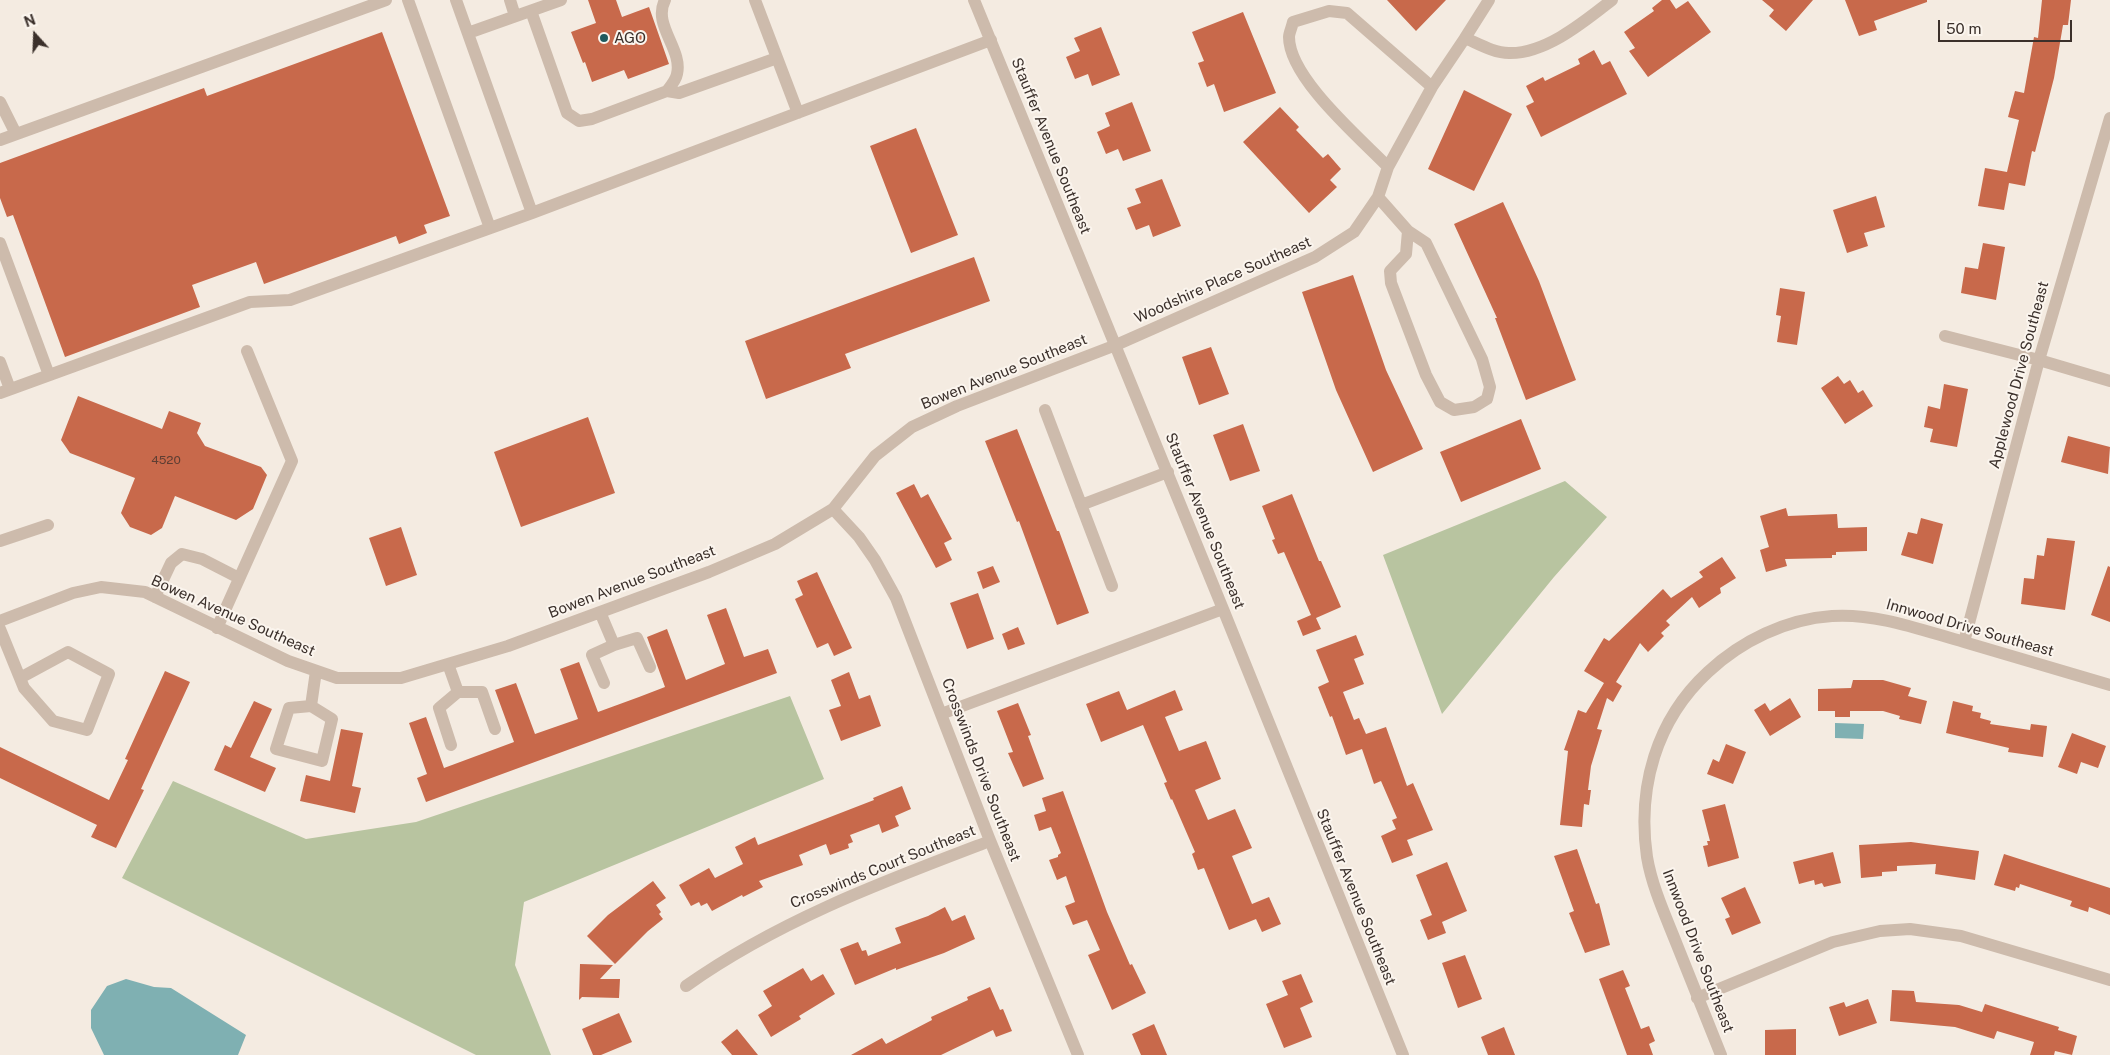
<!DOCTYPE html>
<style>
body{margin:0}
#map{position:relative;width:2110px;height:1055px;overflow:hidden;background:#f4ebe1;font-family:"Public Sans",sans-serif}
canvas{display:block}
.north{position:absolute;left:10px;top:10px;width:50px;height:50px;-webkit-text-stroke:4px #fbf5ee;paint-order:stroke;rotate:340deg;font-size:14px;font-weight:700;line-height:20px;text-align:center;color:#3b302b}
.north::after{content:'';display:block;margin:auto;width:18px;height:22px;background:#3b302b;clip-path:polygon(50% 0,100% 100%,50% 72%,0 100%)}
.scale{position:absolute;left:1938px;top:20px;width:134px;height:22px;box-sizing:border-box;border:2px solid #3b302b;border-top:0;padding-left:6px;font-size:15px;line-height:18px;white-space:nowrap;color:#3b302b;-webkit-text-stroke:4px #fbf5ee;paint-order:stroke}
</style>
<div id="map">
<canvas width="2110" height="1055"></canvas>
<div class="north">N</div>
<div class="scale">50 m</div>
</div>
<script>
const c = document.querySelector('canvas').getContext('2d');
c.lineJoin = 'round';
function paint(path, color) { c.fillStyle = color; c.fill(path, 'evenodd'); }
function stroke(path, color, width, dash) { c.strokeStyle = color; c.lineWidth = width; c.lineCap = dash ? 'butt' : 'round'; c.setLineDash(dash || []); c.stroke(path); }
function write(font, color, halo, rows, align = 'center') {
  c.font = font + ' "Public Sans",sans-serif'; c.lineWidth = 4; c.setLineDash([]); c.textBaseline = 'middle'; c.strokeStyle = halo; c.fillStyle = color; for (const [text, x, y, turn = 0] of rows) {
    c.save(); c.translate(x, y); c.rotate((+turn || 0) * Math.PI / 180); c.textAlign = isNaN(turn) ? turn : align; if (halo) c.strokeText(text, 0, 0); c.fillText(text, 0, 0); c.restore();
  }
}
paint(new Path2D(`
 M1565,481L1607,517L1554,577L1442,714L1383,555Z
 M790,696L824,779L524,902L515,965L551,1055H476L122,878L173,781L306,839L416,822Z`), '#b8c4a0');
paint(new Path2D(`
 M1835,723L1864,724L1863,739L1835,738Z
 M126,979L154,987L171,988L246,1035L238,1055H104L91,1028V1010L107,986Z`), '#7fb0b2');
paint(new Path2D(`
 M588,0H616L622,17L649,7L669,64L628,79L624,70L592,82L585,62L583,63L571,32L596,23Z
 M1387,0H1446L1416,31Z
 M1662,0H1670L1676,9L1688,1L1711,32L1648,77L1629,51L1635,48L1624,32L1654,11L1652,8Z
 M1762,0H1813L1786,31L1769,16L1774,10Z
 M1845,0H1927V2L1874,21L1877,30L1859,36Z
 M2042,0H2071L2068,25H2063L2054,78L2035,152L2032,151L2025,186L2009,183L2004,210L1978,206L1985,168L2007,172L2019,120L2008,117L2015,91L2024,93L2034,37L2038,38Z
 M1243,12L1276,93L1224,112L1214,84L1207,87L1198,63L1204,61L1192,32Z
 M1101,27L1120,75L1092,86L1088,74L1075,79L1066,57L1080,51L1074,38Z
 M382,32L450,216L424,225L427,233L399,244L396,236L264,284L256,262L192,285L200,307L65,357L13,215L7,217L0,198V163L204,88L207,96Z
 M1594,50L1602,65L1610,61L1627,94L1541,137L1526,106L1534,102L1526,86L1543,77L1545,81L1580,64L1578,59Z
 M1464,90L1512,114L1474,191L1428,169Z
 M1132,102L1151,151L1123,161L1118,149L1106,154L1097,132L1110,126L1105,113Z
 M1280,107L1299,127L1296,130L1323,158L1328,154L1341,169L1330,180L1337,187L1309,213L1243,142Z
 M916,128L958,235L911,253L870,146Z
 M1162,179L1181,226L1153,237L1149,225L1136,230L1127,208L1141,203L1135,189Z
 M1876,196L1885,227L1864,233L1868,246L1847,253L1833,210Z
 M1503,202L1539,281L1576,380L1526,400L1495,318H1497L1454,224Z
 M1983,243L2005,247L1996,300L1961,293L1965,267L1978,269Z
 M974,257L990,301L845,354L851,368L766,399L745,341Z
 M1353,275L1386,370L1423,449L1373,472L1336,390L1302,292Z
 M1780,288L1805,292L1797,345L1777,342L1781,316L1776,315Z
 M1211,347L1229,394L1199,405L1182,357Z
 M1838,376L1844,384L1850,380L1858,393L1863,390L1873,406L1845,424L1821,388Z
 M1944,384L1968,389L1957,447L1930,442L1933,429L1924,427L1928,406L1940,409Z
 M78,396L162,429L169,411L201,423L197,433L205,446L261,467L267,475L253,509L236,520L175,496L162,528L151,535L130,527L121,513L135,478L70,453L61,440Z
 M588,417L615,493L521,527L494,452Z
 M1521,419L1541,469L1461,502L1440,452Z
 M1243,424L1260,471L1230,481L1213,435Z
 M1017,429L1057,531H1059L1089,613L1057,625L1019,521L1017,522L985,441Z
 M2068,436L2110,447L2108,474L2061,462Z
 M914,484L921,498L928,494L952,539L944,543L952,560L936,568L896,493Z
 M1292,494L1319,561H1321L1341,607L1316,618L1321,629L1303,636L1297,621L1311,615L1284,552L1278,554L1272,540L1275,539L1262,506Z
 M1786,508L1788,516L1837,514L1838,528L1867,527V551L1836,552V555H1832V558L1785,559L1787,566L1766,572L1760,550L1769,547L1760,516Z
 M1921,518L1943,524L1933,564L1901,555L1908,532L1917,534Z
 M401,527L417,575L386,586L369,538Z
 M2047,538L2075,541L2065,610L2021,604L2024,578L2034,579L2037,555L2044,556Z
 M1722,557L1736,578L1720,588L1721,593L1699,608L1692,597L1666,621L1670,625L1661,633L1664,636L1648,652L1640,643L1616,682L1622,686L1613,702L1607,698L1597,729L1602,730L1591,766L1588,790H1591L1589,805L1584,804L1582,827L1560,825L1568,751L1564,750L1578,710L1586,713L1604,683L1584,671L1604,638L1609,641L1663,589L1671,598L1703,577L1699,572Z
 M993,566L1000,582L983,589L977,572Z
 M2108,566L2110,567V622L2091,615Z
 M817,572L852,648L834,656L828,643L817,648L795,599L803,595L797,581Z
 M978,593L994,639L967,649L950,603Z
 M726,608L744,657L768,649L777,673L426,802L417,778L427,774L409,723L426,717L444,768L514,742L495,690L516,683L535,734L578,719L560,669L579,662L598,712L639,697L665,687L647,637L667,629L686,680L725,664L707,615Z
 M1018,627L1025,644L1008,650L1002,634Z
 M1356,635L1364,655L1354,659L1364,684L1343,692L1354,720L1359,718L1366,734L1386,727L1407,786L1413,783L1433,830L1407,840L1413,855L1392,863L1381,836L1396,829L1392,820L1397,818L1381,781L1374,784L1362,749L1346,755L1332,716L1330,717L1318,687L1329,682L1316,650Z
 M165,671L190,682L141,789L144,790L116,848L91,837L97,825L0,778V747L109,800L128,760L125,759Z
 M849,672L859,699L870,695L881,726L841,741L829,710L841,706L831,680Z
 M1853,680H1883L1911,688L1908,696L1927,701L1921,724L1899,719L1900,716L1883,711H1850V717H1835V711H1818V689L1851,688Z
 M1175,690L1183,710L1165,717L1179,751L1206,741L1221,779L1195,790L1208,820L1235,809L1252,848L1232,856L1252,904L1269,897L1281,924L1262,932L1256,919L1229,930L1204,868L1198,870L1192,854L1195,852L1172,799L1171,800L1164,783L1167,782L1143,725L1101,742L1086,704L1119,691L1127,710Z
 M1790,698L1801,717L1770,736L1754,710L1765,703L1770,711Z
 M254,701L272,709L250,757L276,768L265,792L214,770L225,745L231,748Z
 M1953,701L1973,706L1972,711L1981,713L1980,718L1991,721L1990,724L2030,730L2031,724L2047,726L2043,757L2008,752L2009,748L1946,733Z
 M1018,703L1031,735L1028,736L1044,779L1023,787L1008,753L1013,752L997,711Z
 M341,729L363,733L352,786L361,788L355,813L300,801L306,775L330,781Z
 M2072,733L2106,746L2098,768L2081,762L2077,774L2058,767Z
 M1726,744L1746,752L1733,784L1707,774L1713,759L1719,762Z
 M902,786L911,809L895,816L899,826L882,833L879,824L850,835L853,842L848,844L849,848L830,855L826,844L799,855L803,865L759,881L763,887L743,897L742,895L712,911L707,903L701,906L699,902L691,906L679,885L709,868L715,878L743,864L735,847L755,837L758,845L874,800L873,798Z
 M1063,791L1107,912L1130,965L1132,964L1146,993L1112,1010L1088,955L1100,950L1087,920L1073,925L1065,906L1075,902L1066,876L1057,880L1049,860L1058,857V855L1061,853L1051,827L1039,831L1034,815L1046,811L1042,798Z
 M1725,804L1739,858L1708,867L1703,846L1708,845L1707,841H1710L1702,810Z
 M1911,842L1979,851L1975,880L1935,874L1936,864L1897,866V871L1882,872V876L1861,878L1859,845Z
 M1577,849L1596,904L1599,903L1610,945L1585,953L1569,913L1574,911L1554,856Z
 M1833,852L1841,883L1824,887L1822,883L1815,885L1814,880L1799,884L1793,862Z
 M2004,854L2110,888V915L2089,907L2088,912L2070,906L2072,901L2020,884L2019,888L2016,887L2015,891L1994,885Z
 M1447,862L1467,911L1442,922L1446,933L1428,940L1420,920L1432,915L1416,875Z
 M653,881L666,898L656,905L661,912L659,914L663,919L648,931L615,964L587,936L608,915Z
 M1745,887L1761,923L1732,935L1725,919L1730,917L1721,898Z
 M945,907L952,921L965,915L975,939L944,953L896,970V968L855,985L840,949L858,942L862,951L866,950L868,956L901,943L895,928L928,916Z
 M1465,955L1482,999L1458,1008L1442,963Z
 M580,964L613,965L600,979H620L619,998L582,997L579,1000Z
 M803,968L811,981L823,974L835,994L799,1016L801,1019L771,1037L758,1015L772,1006L763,991Z
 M1623,970L1630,986L1625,988L1641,1029L1649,1026L1655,1041L1649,1044L1653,1055H1627L1599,979Z
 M1301,974L1313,1002L1300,1008L1312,1037L1284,1048L1266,1004L1288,995L1282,981Z
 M990,987L1000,1010L1003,1009L1012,1031L996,1037L993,1030L941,1055H851L882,1038L886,1044L932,1020L931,1017L968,1000L967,997Z
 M1892,990L1914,991L1916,1002L1959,1005L1982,1012L1985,1004L2059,1027L2058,1030L2077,1036L2072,1055L2055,1051L2054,1055H2030L2034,1042L1997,1031L1994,1039L1955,1027L1890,1021Z
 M1868,999L1877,1023L1839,1036L1829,1007L1844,1002L1846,1007Z
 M619,1013L632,1042L601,1055H593L582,1029Z
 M1154,1024L1167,1055H1141L1132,1034Z
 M1504,1027L1515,1055H1488L1481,1037Z
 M737,1029L758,1055H732L721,1042Z
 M1796,1029V1055H1765V1030Z`), '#c8694b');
stroke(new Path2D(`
 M408,0L490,228
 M456,0L532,213
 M510,0L515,16
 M665,0C652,25 683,49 677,74C676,80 671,86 667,91
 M755,0L798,113
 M974,0L1223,609L1403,1055
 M1489,0L1465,38C1479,44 1494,53 1509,53C1546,54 1585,21 1612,0
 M531,11L567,113L579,121L592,119L667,91L679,93L777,58
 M468,33L561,0
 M0,102L16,134
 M0,140L386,0
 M1388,167C1360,138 1289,78 1289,37C1289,33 1292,27 1293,22L1329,11L1347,13L1432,87
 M1378,197L1408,231L1426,243L1482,359L1490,387L1487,399L1474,407L1454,410L1440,402L1426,375L1391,283L1390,271L1406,254L1408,231
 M0,243L49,375
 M1945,336L2039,360L2110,381
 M0,362L10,389
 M0,393L250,302L290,300L532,213L991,40
 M1045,410L1112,586
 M1081,505L1168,472
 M833,509L859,537L875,560L896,598L989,838L1078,1055
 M0,541L48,525
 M155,597L171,563L182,554L202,559L239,578
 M600,612L614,645L592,655L604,683
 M0,621L73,593L101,587L145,592L288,661L337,678H401L508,646L709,572L775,544L833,509L875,456L912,427L957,406L1116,345L1315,257L1354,232L1378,197L1388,167L1432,87L1465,38
 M217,628L292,461L247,351
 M0,629L24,688L53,721L87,730L109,674L68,652L20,678
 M1964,642L2039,360L2110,118
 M614,645L637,638L650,667
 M448,664L458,692L439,708L451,745
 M458,692H482L495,729
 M311,706L332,719L322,761L276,749L289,708L311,706L316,671
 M941,714L1223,609
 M686,986C779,920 885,881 990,841
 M1697,998L1833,942L1880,931L1910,929L1961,936L2110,980
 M1721,1055C1706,1018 1692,982 1677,945C1666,917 1652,887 1647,857C1637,788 1656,720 1708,672C1741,641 1786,619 1832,616C1877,613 1921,630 1964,642C2013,656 2061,671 2110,685`), '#cdbbac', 12);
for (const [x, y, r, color] of [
 [604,38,5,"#1f5a5e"]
]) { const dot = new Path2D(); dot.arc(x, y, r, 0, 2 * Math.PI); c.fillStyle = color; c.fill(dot); stroke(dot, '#fbf5ee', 2); }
write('12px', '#5e3e33', null, [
 ["4520",166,460]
]);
write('15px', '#3b302b', '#fbf5ee', [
 ["AGO",614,38]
], 'left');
write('15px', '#3b302b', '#fbf5ee', [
 ["Stauffer Avenue Southeast",1051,146,68],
 ["Woodshire Place Southeast",1223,280,-24],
 ["Bowen Avenue Southeast",1004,372,-22],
 ["Applewood Drive Southeast",2019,375,-75],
 ["Stauffer Avenue Southeast",1205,521,68],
 ["Bowen Avenue Southeast",632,582,-21],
 ["Bowen Avenue Southeast",233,616,24],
 ["Innwood Drive Southeast",1970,628,16],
 ["Crosswinds Drive Southeast",981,770,69],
 ["Crosswinds Court Southeast",883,867,-22],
 ["Stauffer Avenue Southeast",1356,897,68],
 ["Innwood Drive Southeast",1698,951,69]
]);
</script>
